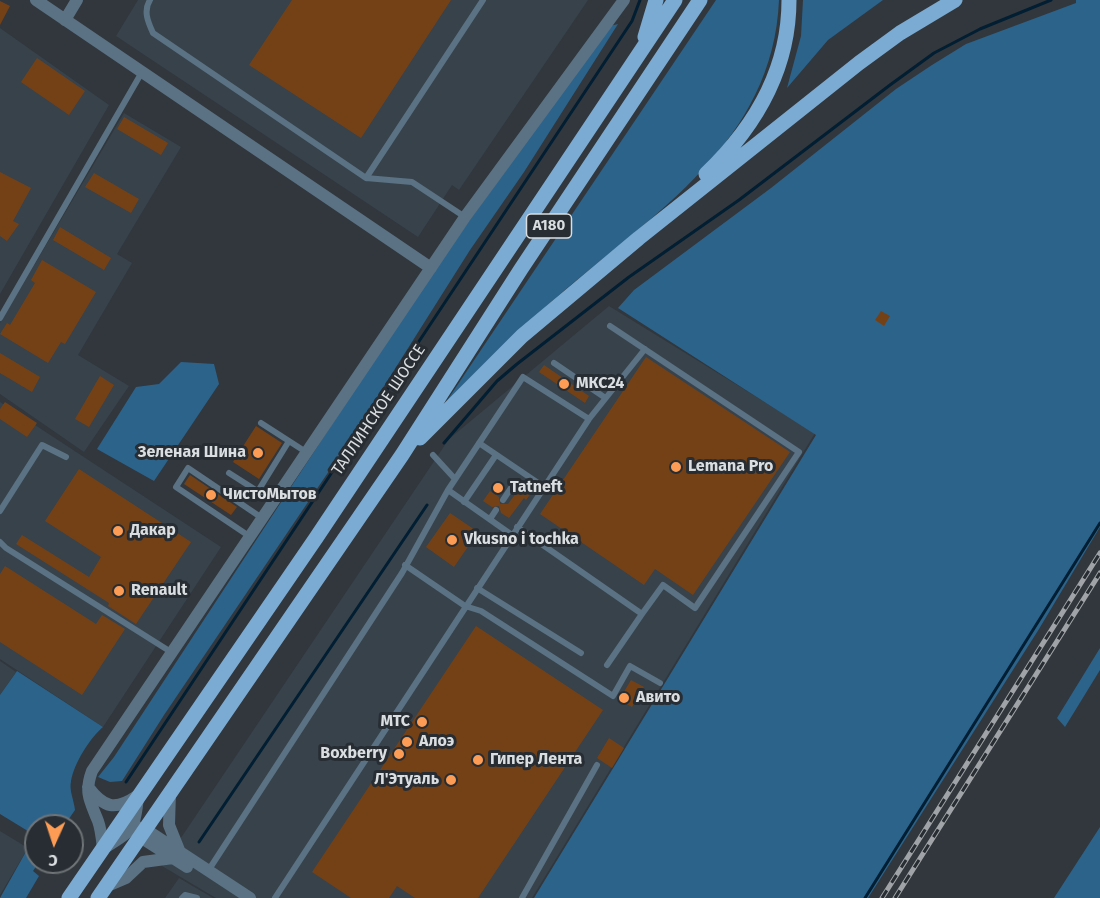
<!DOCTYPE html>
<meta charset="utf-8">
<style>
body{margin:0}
#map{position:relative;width:1100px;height:898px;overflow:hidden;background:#31373c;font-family:"Fira Sans",sans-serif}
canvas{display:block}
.north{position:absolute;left:24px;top:814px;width:60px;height:60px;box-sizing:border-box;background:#272d32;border:2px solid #6f7478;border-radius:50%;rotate:183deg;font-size:16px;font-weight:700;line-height:24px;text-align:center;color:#dadee1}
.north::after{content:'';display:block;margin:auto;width:21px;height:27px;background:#fd9d55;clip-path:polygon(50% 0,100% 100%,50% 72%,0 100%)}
</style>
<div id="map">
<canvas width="1100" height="898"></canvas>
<div class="north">С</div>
</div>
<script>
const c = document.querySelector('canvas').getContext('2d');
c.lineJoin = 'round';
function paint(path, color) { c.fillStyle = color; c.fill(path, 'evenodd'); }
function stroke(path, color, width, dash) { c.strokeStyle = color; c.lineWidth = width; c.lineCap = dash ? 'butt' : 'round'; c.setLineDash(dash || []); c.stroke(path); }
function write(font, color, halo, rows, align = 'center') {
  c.font = font + ' "Fira Sans",sans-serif'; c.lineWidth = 6; c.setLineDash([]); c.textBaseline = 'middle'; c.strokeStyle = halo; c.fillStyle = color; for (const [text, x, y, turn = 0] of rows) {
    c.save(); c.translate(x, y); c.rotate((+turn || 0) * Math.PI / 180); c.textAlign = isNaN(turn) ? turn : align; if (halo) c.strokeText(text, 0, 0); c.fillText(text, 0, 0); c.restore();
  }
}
paint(new Path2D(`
 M138,0H588L459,190L452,185L418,237L116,36Z
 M0,28L109,105L0,294Z
 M124,113L181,147L117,254L132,263L78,355L129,386L84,452L0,394V323Z
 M609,306L815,433L532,898H216L162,866L449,439Z
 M0,402L221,547L103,727L0,659Z
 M0,661L16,672L0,695Z
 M0,831L28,848L0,895Z
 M179,878L213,898H165Z`), '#37424b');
paint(new Path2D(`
 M716,0H779C773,141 655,213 558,296C519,329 482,366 446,402Z
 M803,0H883L828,40L787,88L801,36Z
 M1076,0H1100V527L1039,629L868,898H534L816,435L618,308L634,290L771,188L896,89L932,65L966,44L1076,3Z
 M618,24L524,172L470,250L350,440L164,715L122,781L110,782L98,777L114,757L367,371L464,228L610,26Z
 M181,362L214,364L219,384L154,481L97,449L136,387L159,384Z
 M1100,648V670L1065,727L1057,718Z
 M17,671L103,727C90,738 74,763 71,781C69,791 74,800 75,810L64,826H36V836L0,814V695Z
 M1100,827V898H1054Z
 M36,845V862H39L33,871L39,876L26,898H0L28,848Z`), '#2c638b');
stroke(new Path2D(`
 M444,443L497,381L517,364L629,277L739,200L890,85L934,53L980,29L1051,0
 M126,782L632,21L640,0
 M199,842L427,505
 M865,898L1100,523`), '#011e33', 3);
paint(new Path2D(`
 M292,0H451L361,138L249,65Z
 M0,1L10,6L0,25Z
 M37,58L85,91L69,115L21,82Z
 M124,117L168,143L161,155L117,129Z
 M0,172L31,188L13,221L19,224L7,241L0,236Z
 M94,173L139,199L131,213L85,187Z
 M60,227L111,258L104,270L53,240Z
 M42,260L96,292L65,344L61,342L48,363L0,334L7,323L10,325L35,283L31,280Z
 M881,311L890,316L884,326L875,320Z
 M0,353L40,377L32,392L0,373Z
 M646,357L790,452L693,595L655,569L644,585L540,514Z
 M544,365L589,396L585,403L539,372Z
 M100,376L114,385L89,427L75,419Z
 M5,402L37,423L27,437L0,419V409Z
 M256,426L282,443L259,479L233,462Z
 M79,469L191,542L136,624L108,606L109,603L16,544L22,535L89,577L101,557L45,521Z
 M190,475L237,507L231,515L184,484Z
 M522,485L532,492L526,500L524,498L509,518L501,513L499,506L492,507L483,501L490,491L499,497L500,504H508Z
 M450,513L478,532L454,567L426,547Z
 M5,566L96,624L102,615L125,629L82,695L0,642V574Z
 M476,626L603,710L478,898H415L397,886L389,898H351L312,872Z
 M631,680L644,687L632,707L619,700Z
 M609,738L624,748L612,768L597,758Z`), '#744117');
stroke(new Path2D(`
 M150,0C143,11 148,22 153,33L366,178L412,182L465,217
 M366,178L483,0
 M0,318L142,72
 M610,326L799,452L695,608L663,585L642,614
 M554,363L604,397
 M261,423L306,452
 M479,443L544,487
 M433,455L455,479
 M229,473L273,501
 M448,490L512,535
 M258,491L289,441
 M503,500L513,485
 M464,502L496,455
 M0,511L42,445L66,457
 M490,519L496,510
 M517,527L642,614L607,665
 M249,536L176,487L188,468L262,518
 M0,542L6,548L171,652
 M405,565L465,606L481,611L613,696L630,666L660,683
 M477,588L581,653
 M208,871L402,573L448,490L523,377L589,419
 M182,898L185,895L197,898
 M275,898L589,419L645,349
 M522,898L597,765`), '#5a7284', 6);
stroke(new Path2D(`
 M36,0L431,268
 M65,20L77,0
 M88,787C104,808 115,811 137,796
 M170,792L169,825L179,850
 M138,796C135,832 132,830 103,849C102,840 101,829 98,821C90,801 84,793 92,771L465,217L624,0
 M137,827L145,829L250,898
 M136,830L140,837L187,867
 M105,887L126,878L143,862L173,858`), '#5a7284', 12);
stroke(new Path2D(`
 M645,37L656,0
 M706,174C755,127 789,69 789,0
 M420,438L522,336L639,238L859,63L900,33L955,0
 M69,898L316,538L675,0
 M98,898L402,455L521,269L700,0`), '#7babd2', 15);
const rail = new Path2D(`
 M882,898L1100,553
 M895,898L1100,573`);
stroke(rail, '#a0a4a8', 5);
stroke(rail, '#272d32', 3, [9]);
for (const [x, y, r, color] of [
 [564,384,6,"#fd9d55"],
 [258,453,6,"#fd9d55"],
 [676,467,6,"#fd9d55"],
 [498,488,6,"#fd9d55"],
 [211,495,6,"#fd9d55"],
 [118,531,6,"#fd9d55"],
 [452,540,6,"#fd9d55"],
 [119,591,6,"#fd9d55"],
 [624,698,6,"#fd9d55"],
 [422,722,6,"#fd9d55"],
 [407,742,6,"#fd9d55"],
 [399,754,6,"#fd9d55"],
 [478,760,6,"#fd9d55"],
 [451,780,6,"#fd9d55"]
]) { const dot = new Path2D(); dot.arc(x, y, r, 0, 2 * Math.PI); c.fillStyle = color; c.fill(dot); stroke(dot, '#272d32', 2); }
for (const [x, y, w] of [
 [549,226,45]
]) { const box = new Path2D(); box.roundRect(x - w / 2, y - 12, w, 24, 4.5); c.fillStyle = '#272d32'; c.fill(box); stroke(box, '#dadee1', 1.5); }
write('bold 15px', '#dadee1', null, [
 ["A180",549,226]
]);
write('bold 16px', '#dadee1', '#272d32', [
 ["МКС24",576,384],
 ["Зеленая Шина",246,453,"right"],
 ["Lemana Pro",688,467],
 ["Tatneft",510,488],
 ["ЧистоМытов",223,495],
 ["Дакар",130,531],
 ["Vkusno i tochka",464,540],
 ["Renault",131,591],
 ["Авито",636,698],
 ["МТС",410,722,"right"],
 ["Алоэ",419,742],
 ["Boxberry",387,754,"right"],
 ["Гипер Лента",490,760],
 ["Л'Этуаль",439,780,"right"]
], 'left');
write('16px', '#dadee1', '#272d32', [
 ["ТАЛЛИНСКОЕ ШОССЕ",379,410,-56]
]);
</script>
